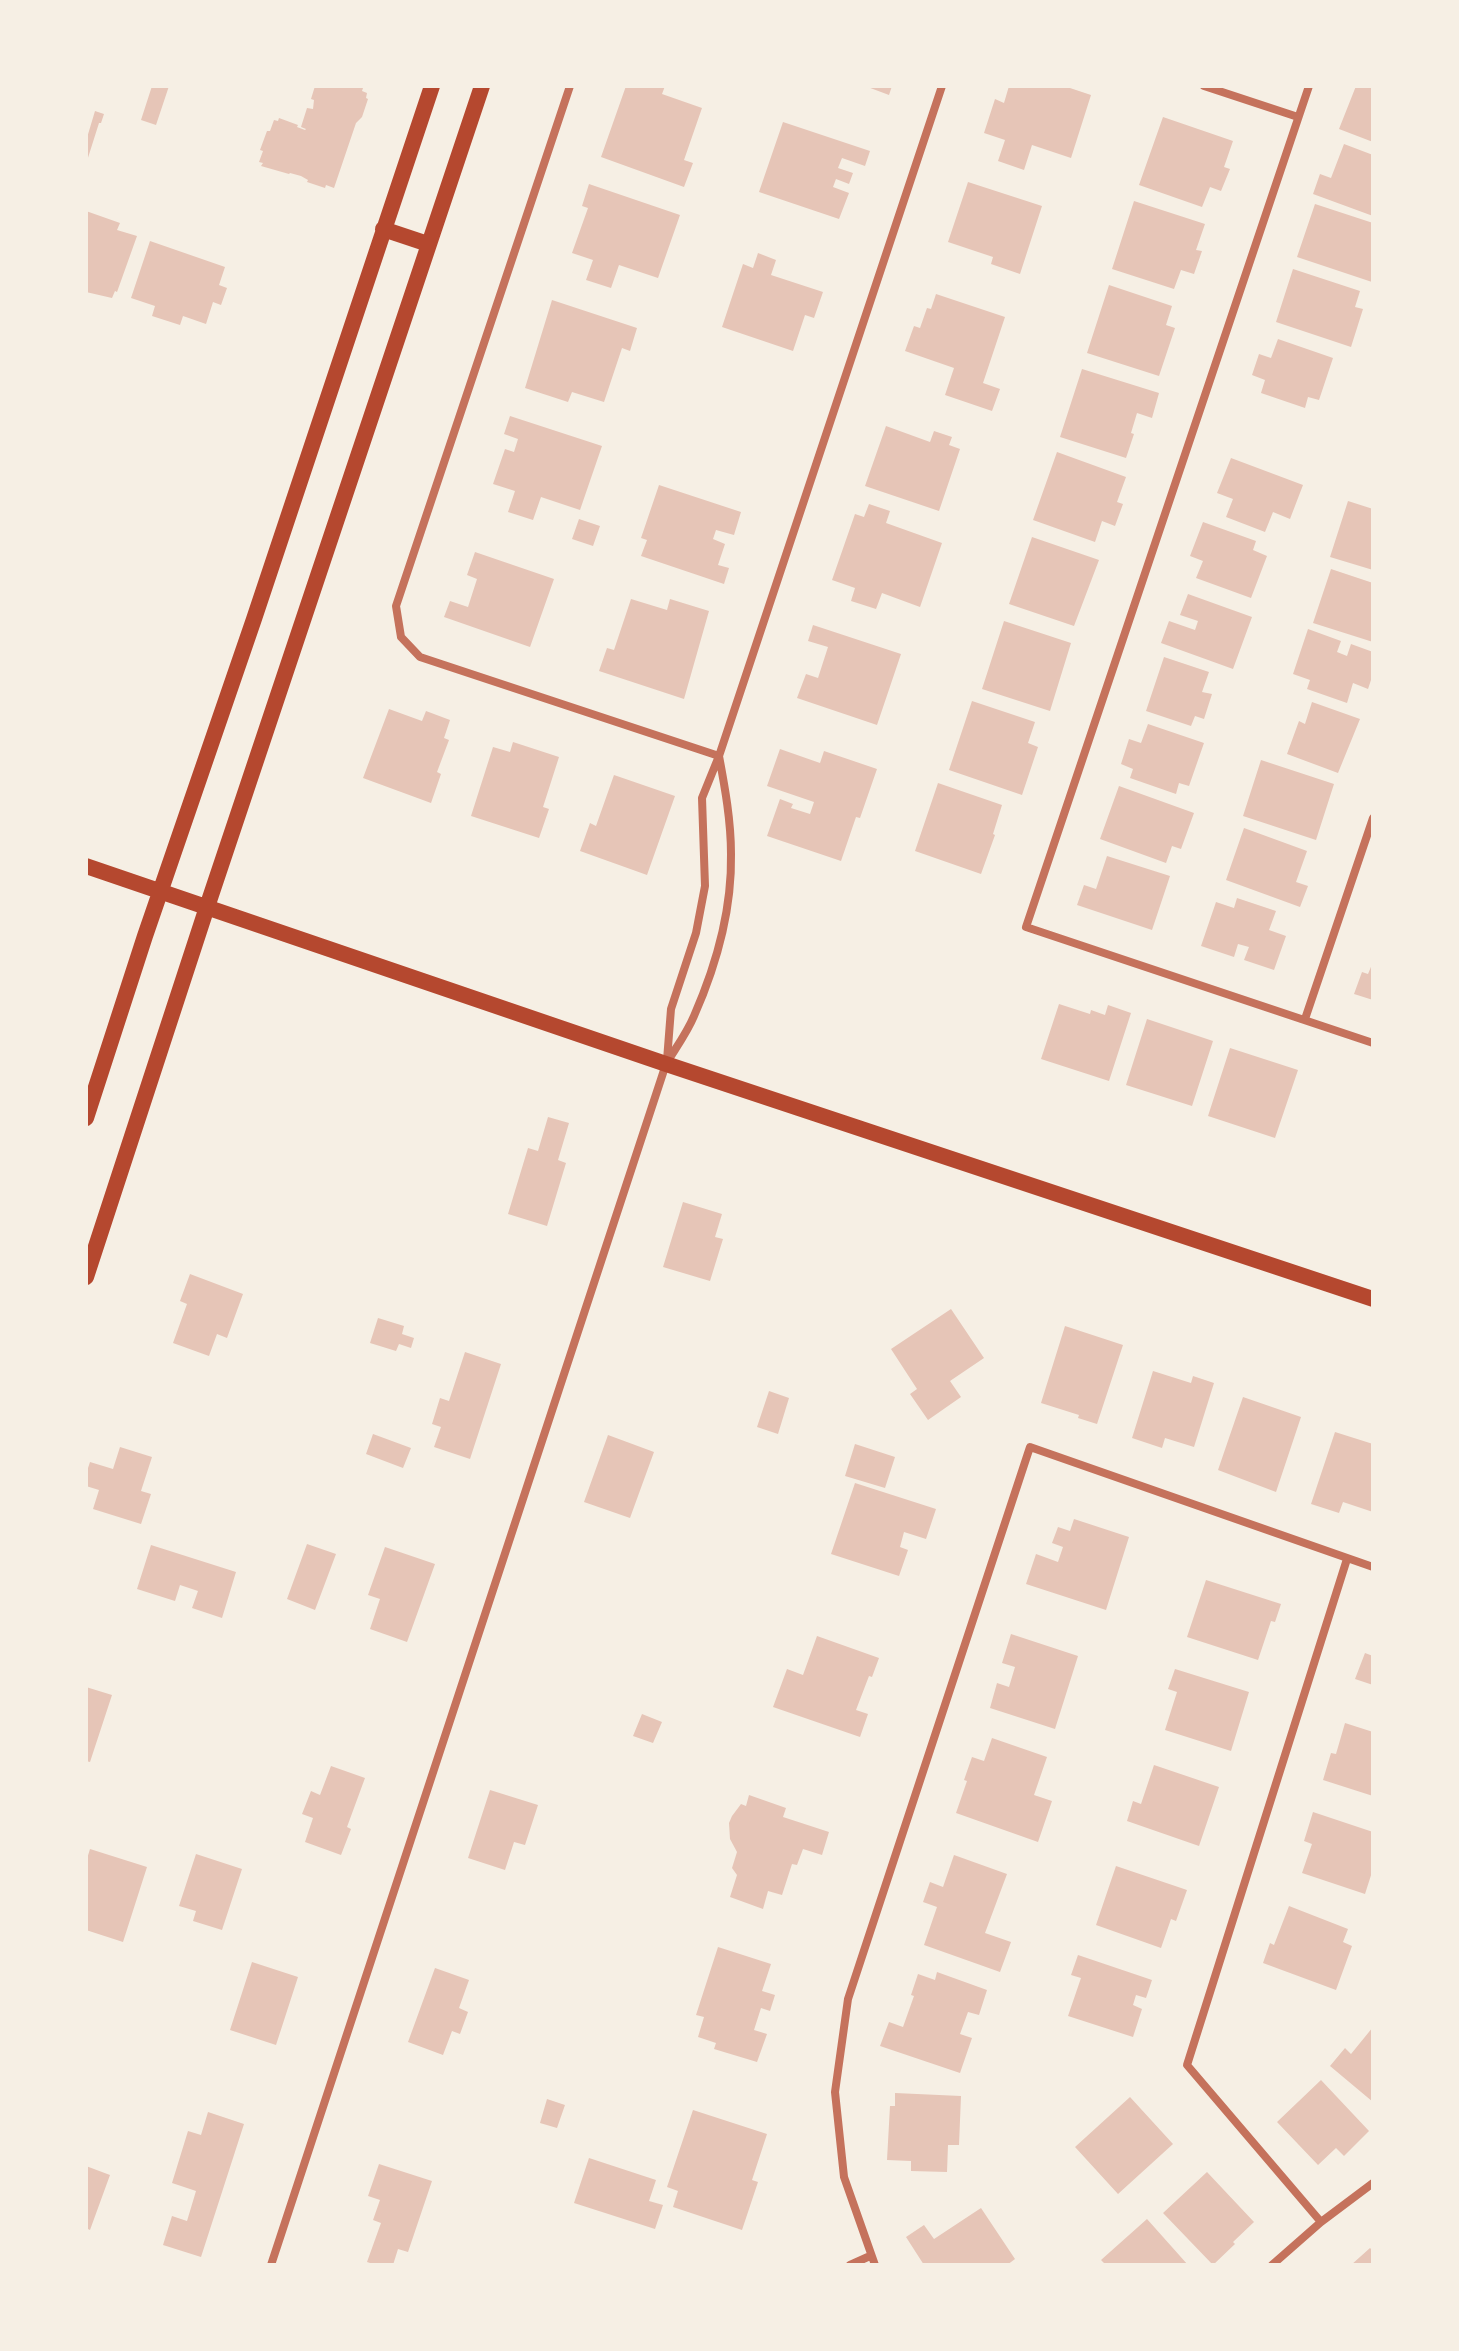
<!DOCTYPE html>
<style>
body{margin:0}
#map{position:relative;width:1459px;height:2351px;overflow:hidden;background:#f6efe4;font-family:Quicksand,sans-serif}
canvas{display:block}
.frame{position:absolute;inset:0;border:88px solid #f6efe4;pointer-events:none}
</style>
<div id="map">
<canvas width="1459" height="2351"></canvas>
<div class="frame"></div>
</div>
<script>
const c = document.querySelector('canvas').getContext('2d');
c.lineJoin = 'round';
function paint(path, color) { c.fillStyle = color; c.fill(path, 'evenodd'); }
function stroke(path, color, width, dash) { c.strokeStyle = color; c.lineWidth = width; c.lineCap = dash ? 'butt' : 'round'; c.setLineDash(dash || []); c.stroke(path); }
paint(new Path2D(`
 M152,86H169L156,125L141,120Z
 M315,86H357L363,88L362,91L367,93L366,98L368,99L362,117L356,123L334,188L326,185L325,188L307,182L308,180L301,176L290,173L289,174L261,166L263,163L259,162L263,151L260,150L267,131H270L274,120L278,121L279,118L298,125L297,127L305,130L306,129L301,127L307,108L313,109L314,100L311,99Z
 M626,86H665L662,94L702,108L684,160L693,163L684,187L601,157Z
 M865,86H892L889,95Z
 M1009,86H1064L1091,95L1071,158L1032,145L1024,170L998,161L1005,140L984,133L995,99L1004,103Z
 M1356,86H1373V142L1339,129Z
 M95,111L104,114L101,123H99L86,164V141Z
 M1163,117L1233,141L1224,167L1230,169L1221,191L1210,187L1202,207L1139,185Z
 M783,122L870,151L865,166L842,158L838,168L853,173L849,184L836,179L833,187L849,193L839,219L759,192Z
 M1344,144L1373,155V216L1313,194L1320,174L1331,178Z
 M968,182L1042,206L1020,274L991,264L993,257L948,242Z
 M589,184L680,215L658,278L619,265L611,288L586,280L593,260L572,253L588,208L582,206Z
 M1134,201L1205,224L1196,250L1202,251L1194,274L1181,270L1174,289L1112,269Z
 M1315,204L1373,223L1372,282L1297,257Z
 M86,211L120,223L117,230L137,236L117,292L115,291L112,298L86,292Z
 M150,241L225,267L219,285L227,288L221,305L213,302L206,324L183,316L180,325L152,316L155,306L131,298Z
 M758,253L776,260L771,275L823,292L814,318L805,315L793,351L722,327L743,264L753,268Z
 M1293,269L1360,291L1355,307L1363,309L1351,347L1276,322Z
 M1109,285L1172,306L1166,325L1175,328L1159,376L1087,353Z
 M936,294L1005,317L983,383L1000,389L992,411L945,395L954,368L905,351L914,326L920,328L927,308L931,309Z
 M552,300L637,328L630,351L622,348L604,402L572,392L568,402L525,388Z
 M1278,339L1333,358L1319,400L1308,397L1305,408L1261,393L1265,380L1252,375L1259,354L1271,358Z
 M1082,369L1159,393L1152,418L1137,413L1131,433L1134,434L1126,458L1060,437Z
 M510,416L602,446L580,510L541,497L533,520L508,512L515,491L493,484L505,449L514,452L518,439L504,434Z
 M886,426L930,442L934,431L952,437L949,445L960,449L939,511L865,486Z
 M1057,452L1126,477L1117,502L1123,504L1115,526L1102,521L1095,542L1033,520Z
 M1231,458L1303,485L1290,519L1273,512L1265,532L1226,517L1233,499L1217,493Z
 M659,485L741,512L734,535L716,530L713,539L725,544L718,565L729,568L724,584L641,556L647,540L641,538Z
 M1348,501L1373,509V570L1330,557Z
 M869,504L890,511L886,523L942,543L920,607L882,593L876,609L851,601L855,588L832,580L855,514L864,517Z
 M579,519L600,526L593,546L572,539Z
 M1203,522L1256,541L1253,550L1267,556L1251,598L1196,578L1203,561L1190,556Z
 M1032,537L1099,560L1074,626L1009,604Z
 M475,552L554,579L530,647L444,617L450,601L468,607L477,579L467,575Z
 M1331,569L1373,583V642L1313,623Z
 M1188,594L1252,617L1233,669L1161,643L1169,621L1195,630L1198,621L1180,615Z
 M631,599L667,610L670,599L709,611L684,699L599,671L607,648L614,650Z
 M1004,621L1071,643L1050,711L982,689Z
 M813,625L901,654L877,725L797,698L806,674L818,678L828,647L808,641Z
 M1308,629L1341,641L1337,652L1347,656L1351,644L1373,652V674L1368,689L1353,683L1347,703L1307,689L1310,680L1293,674Z
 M1164,657L1209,672L1202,692L1212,694L1204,719L1195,716L1191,726L1146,711Z
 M972,701L1035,722L1028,743L1038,747L1022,795L949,770Z
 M1312,702L1360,719L1338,773L1287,754L1299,721L1305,724Z
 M389,709L422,721L426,711L450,720L444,738L449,740L437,772L441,774L431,803L363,778Z
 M1148,724L1204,743L1189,786L1179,783L1176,794L1130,778L1133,769L1121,764L1129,739L1141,743Z
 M513,742L559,757L543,807L549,809L539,838L471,816L493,747L510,752Z
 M780,749L820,763L824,751L877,769L860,818L856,817L841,861L767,836L780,799L793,804L791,808L810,814L814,802L767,786Z
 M1261,760L1334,784L1316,840L1243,816Z
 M614,775L675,796L647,875L580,851L590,823L596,826Z
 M938,783L1002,805L993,834L995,835L981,874L915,851Z
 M1119,786L1194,813L1181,849L1172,846L1166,863L1100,839Z
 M1244,828L1307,851L1296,882L1308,886L1300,907L1226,880Z
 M1107,856L1170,876L1152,930L1077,905L1084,885L1096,889Z
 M1237,898L1276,911L1269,930L1286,936L1274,970L1244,960L1249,947L1238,944L1234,957L1201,946L1216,902L1234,908Z
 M1373,962V1000L1354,994L1362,972L1368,974Z
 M1059,1004L1090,1014L1091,1010L1105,1015L1108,1005L1131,1013L1109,1081L1041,1059Z
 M1147,1019L1213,1041L1192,1106L1126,1085Z
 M1230,1048L1298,1070L1275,1138L1208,1116Z
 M548,1117L569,1123L558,1160L566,1163L547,1226L508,1214L528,1148L538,1151Z
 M683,1202L722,1214L715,1237L723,1239L710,1281L663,1267Z
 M190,1274L243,1294L227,1338L217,1334L209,1356L173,1343L187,1304L180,1301Z
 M951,1309L984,1358L950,1381L961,1397L928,1420L910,1394L917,1389L891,1349Z
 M378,1318L404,1326L402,1334L414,1338L411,1348L399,1344L396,1351L370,1343Z
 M1065,1326L1123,1345L1097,1424L1078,1418L1079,1415L1041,1403Z
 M465,1352L501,1364L470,1459L434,1447L441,1427L432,1424L440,1398L449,1401Z
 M1153,1371L1191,1383L1193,1376L1214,1383L1194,1447L1165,1438L1162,1448L1132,1438Z
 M769,1391L789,1398L778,1434L757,1427Z
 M1243,1397L1301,1417L1276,1492L1218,1470Z
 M1335,1432L1373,1444V1512L1343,1502L1339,1513L1311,1504Z
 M373,1434L411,1448L403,1468L366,1454Z
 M608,1435L654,1452L630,1518L584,1502Z
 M855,1444L895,1457L885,1488L845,1476Z
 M120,1447L152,1457L141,1491L151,1494L141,1524L93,1509L99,1490L86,1486V1474L90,1462L113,1469Z
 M855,1483L936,1509L926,1539L904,1532L900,1547L908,1550L899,1576L831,1554Z
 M1074,1519L1129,1537L1106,1610L1026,1584L1036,1554L1058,1562L1063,1547L1052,1543L1058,1527L1070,1531Z
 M307,1544L336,1554L315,1610L287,1599Z
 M151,1545L236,1572L222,1618L192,1608L198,1591L180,1585L175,1601L137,1589Z
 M385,1547L435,1564L407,1642L370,1629L380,1599L368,1595Z
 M1206,1580L1281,1604L1275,1622L1271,1621L1258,1660L1187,1637Z
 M1011,1634L1078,1656L1055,1729L990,1708L997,1683L1009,1687L1015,1667L1002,1663Z
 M817,1636L879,1658L872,1677L869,1676L856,1710L868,1714L860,1737L773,1707L787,1669L803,1675Z
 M1365,1653L1373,1656V1685L1355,1679Z
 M1175,1669L1249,1692L1231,1751L1165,1730L1177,1692L1168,1689Z
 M86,1687L112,1695L90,1762L86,1761Z
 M642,1714L662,1722L653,1743L633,1736Z
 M1345,1723L1373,1732V1796L1323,1780L1331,1753L1336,1754Z
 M992,1738L1047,1757L1034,1795L1052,1801L1038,1842L956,1813L967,1781L964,1780L972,1757L984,1761Z
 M1154,1765L1219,1787L1199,1846L1127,1821L1133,1801L1141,1804Z
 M331,1766L365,1778L347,1827L351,1829L341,1855L305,1842L313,1818L302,1814L311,1791L320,1795Z
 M490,1790L538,1805L525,1845L514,1842L505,1870L468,1858Z
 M749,1795L786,1808L783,1817L829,1832L822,1855L803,1849L797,1865L792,1864L782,1895L768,1891L763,1909L730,1897L737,1875L732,1868L737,1852L730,1839L729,1823L732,1816L741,1804L746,1806Z
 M1313,1812L1373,1832V1869L1365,1894L1302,1873L1312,1844L1304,1841Z
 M90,1849L147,1867L123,1942L86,1930V1862Z
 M196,1854L242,1869L222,1930L193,1921L196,1911L179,1906Z
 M954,1855L1007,1874L985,1933L1011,1942L1000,1972L924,1945L937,1907L923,1902L930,1882L943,1887Z
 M1116,1866L1187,1890L1176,1921L1171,1919L1161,1948L1096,1925Z
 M1289,1906L1348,1929L1343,1942L1352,1946L1336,1990L1263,1963L1270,1943L1274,1945Z
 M718,1947L771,1964L762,1991L775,1995L770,2011L761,2008L754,2030L767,2034L757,2062L714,2049L716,2043L698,2037L704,2017L696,2015Z
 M1078,1955L1152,1980L1146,1998L1136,1995L1133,2005L1142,2009L1133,2037L1068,2016L1081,1978L1071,1975Z
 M252,1962L298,1977L276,2045L230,2030Z
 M435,1968L469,1980L459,2008L468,2012L460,2034L452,2031L443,2055L408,2042Z
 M937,1972L987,1990L979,2015L968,2012L960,2034L972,2038L960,2073L880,2046L889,2022L903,2027L914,1996L911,1995L918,1974L935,1980Z
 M1373,2027V2102L1330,2066L1345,2048L1351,2054Z
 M1321,2080L1369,2131L1344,2156L1336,2148L1318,2165L1277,2122Z
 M895,2093L961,2096L959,2145H948L947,2172L911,2171V2161L887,2160L890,2106H895Z
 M1130,2097L1173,2144L1118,2194L1075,2147Z
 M547,2099L565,2105L557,2128L540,2123Z
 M693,2110L767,2134L752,2180L758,2182L742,2230L673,2207L678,2191L667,2187Z
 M208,2112L244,2124L201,2257L163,2245L172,2216L187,2221L196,2191L172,2183L188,2131L201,2135Z
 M589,2158L656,2180L649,2201L663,2205L655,2229L574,2203Z
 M379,2164L432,2181L408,2252L398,2249L393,2265H376L367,2262L381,2223L373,2220L380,2200L368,2196Z
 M86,2166L110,2175L90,2230L86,2228Z
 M1207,2172L1254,2222L1233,2242L1235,2244L1213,2265L1163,2213Z
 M981,2208L1015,2259L1007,2265H924L906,2237L924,2225L934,2239Z
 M1147,2219L1188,2265H1106L1101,2260Z
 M1370,2248L1373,2251V2265H1351Z`), '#e6c5b7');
stroke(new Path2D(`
 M570,86L396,606L401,637L420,657L719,756
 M1204,86L1298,117
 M1309,86L1026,927L1373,1043
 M1305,1019L1373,818
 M667,1060L671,1009L696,933L705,886L702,798L719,756L942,86
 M1321,2222L1187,2065L1347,1559
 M271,2265L666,1064C675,1049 687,1033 694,1016C716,966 732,909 731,854C731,821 725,788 719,756
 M850,2265L870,2256
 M875,2265L844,2177L835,2092L848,1999L1030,1447L1373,1567
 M1272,2265L1321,2222L1373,2183`), '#c5725c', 8);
stroke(new Path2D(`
 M383,229L428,244
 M86,866L666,1064L1373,1299
 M86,1118L145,936L254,619L432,86
 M86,1277L207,907L482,86`), '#b5482f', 16);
</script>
